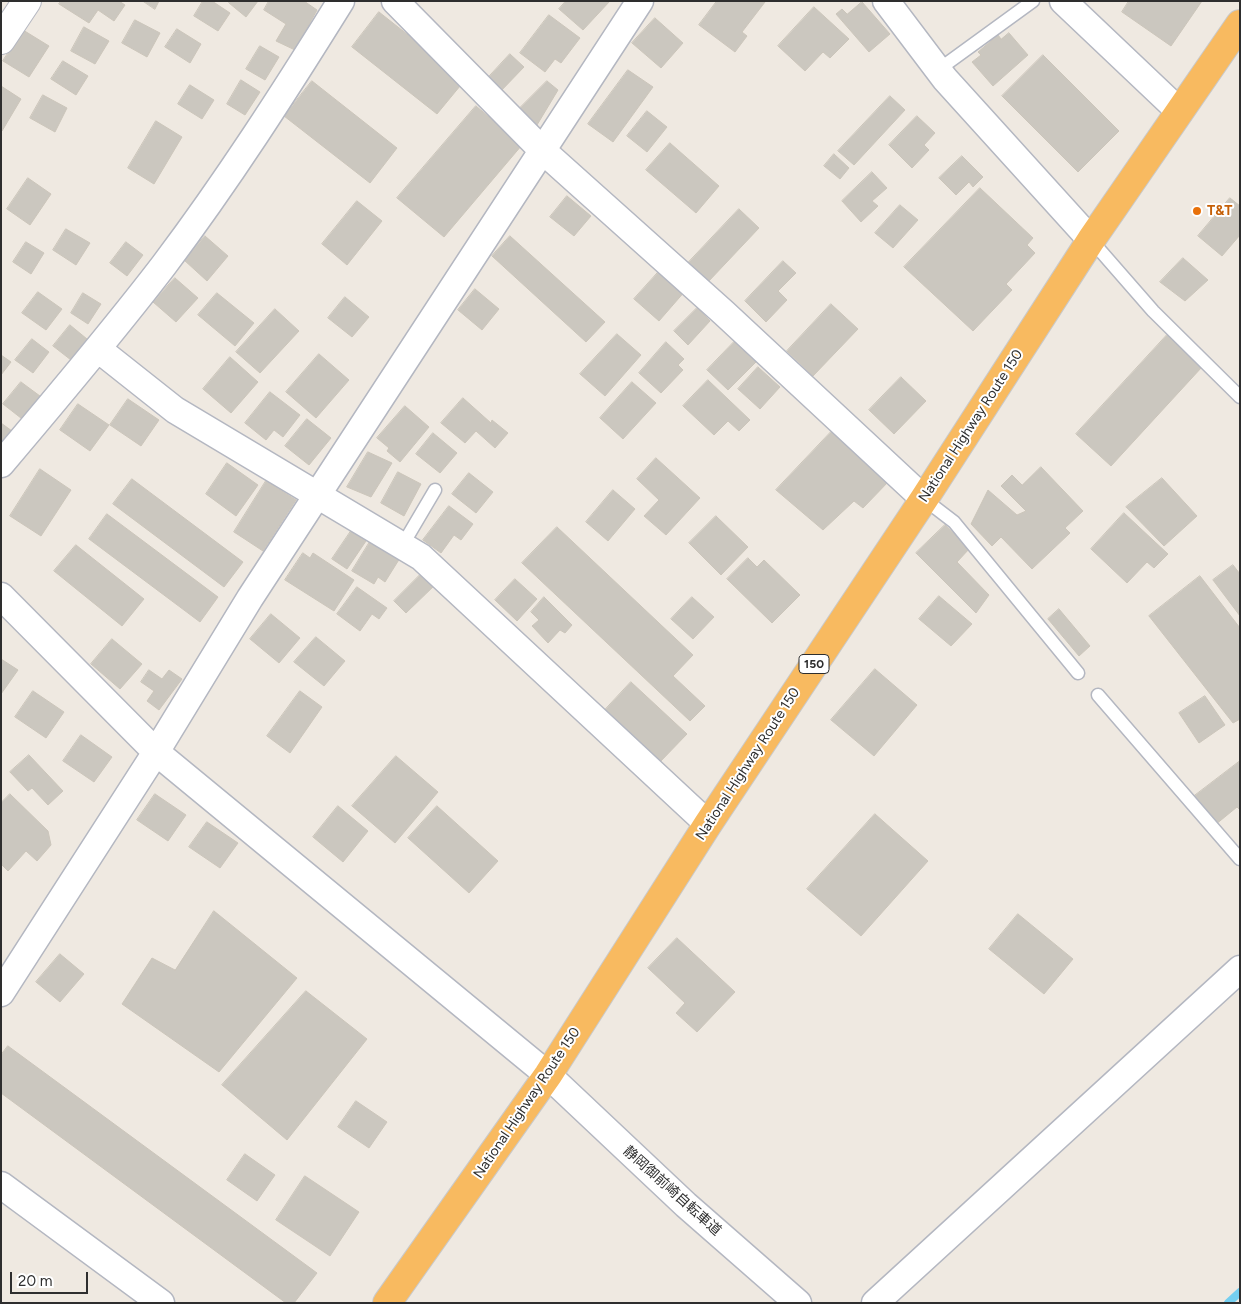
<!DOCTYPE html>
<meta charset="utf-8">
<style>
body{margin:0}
#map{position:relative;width:1241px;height:1304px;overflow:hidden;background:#efe9e1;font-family:Figtree,sans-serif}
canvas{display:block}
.frame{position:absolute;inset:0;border:2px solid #2e2e2e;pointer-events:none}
.scale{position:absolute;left:10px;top:1272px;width:78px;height:22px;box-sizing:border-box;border:2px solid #2e2e2e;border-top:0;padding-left:6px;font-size:15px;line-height:18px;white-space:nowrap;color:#2e2e2e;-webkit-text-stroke:4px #fff;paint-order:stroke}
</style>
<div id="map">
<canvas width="1241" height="1304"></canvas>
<div class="frame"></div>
<div class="scale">20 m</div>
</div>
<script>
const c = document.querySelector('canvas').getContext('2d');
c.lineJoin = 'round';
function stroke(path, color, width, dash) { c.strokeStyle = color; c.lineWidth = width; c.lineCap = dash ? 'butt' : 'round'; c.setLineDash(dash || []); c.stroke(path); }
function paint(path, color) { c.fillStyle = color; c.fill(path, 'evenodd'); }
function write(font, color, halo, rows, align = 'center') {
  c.font = font + ' Figtree,"Noto Sans JP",sans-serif'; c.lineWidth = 4; c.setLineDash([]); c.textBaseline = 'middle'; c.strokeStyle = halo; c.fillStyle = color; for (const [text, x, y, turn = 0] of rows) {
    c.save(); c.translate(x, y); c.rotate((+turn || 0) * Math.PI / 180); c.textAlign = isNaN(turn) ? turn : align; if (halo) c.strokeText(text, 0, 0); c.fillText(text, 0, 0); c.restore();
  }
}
stroke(new Path2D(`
 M1228,1303L1240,1292`), '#75cff0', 8);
const building = new Path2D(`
 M61,1H119L125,5L114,21L98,10L89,23L59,4Z
 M143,1H159L155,9Z
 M203,1H212L230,13L218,31L194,16Z
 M230,1H258L246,17L229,3Z
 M269,1H304L317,10L295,50L276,41L286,24L264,10Z
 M566,1H610L583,30L559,9Z
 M717,1L765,2L742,32L747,36L735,52L699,25Z
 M1129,1H1202L1171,46L1122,12Z
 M862,2L890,34L869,52L836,14L842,9L847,14Z
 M814,7L849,39L830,58L823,52L805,71L778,46Z
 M379,12L465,80L437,114L352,47Z
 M549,15L580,38L561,63L555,59L545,72L520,53Z
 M655,18L683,43L661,68L632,43Z
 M135,20L160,33L147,57L122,43Z
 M84,27L109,41L95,64L71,51Z
 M177,29L201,44L190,63L165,47Z
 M23,30L49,46L29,77L3,61Z
 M1009,33L1028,55L993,86L972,62L981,55L978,52L998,35L1001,39Z
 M260,46L279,57L265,80L246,69Z
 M510,54L524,67L499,93L486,80Z
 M1043,55L1119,131L1078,172L1002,96Z
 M63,61L88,76L76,95L51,79Z
 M628,70L653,87L613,142L588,124Z
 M241,80L260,92L245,115L227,104Z
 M312,81L397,148L370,183L284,116Z
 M547,81L558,90L537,125L520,108Z
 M190,85L214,100L202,119L178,104Z
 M1,86L21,99L2,131H1Z
 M43,95L67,108L55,132L30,118Z
 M890,96L905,110L854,165L838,151Z
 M476,106L522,145L444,237L397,198Z
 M647,111L667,127L647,152L627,136Z
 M917,116L935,133L924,145L929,150L912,168L889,145Z
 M156,121L182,137L154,184L128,168Z
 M670,143L719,186L696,213L646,170Z
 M834,154L849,168L840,179L824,166Z
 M962,156L983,177L973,187L969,182L956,195L939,178Z
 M872,172L887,188L872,201L878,206L861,222L842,201Z
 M28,178L51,194L30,225L7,209Z
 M980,188L1033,238L1027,245L1035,253L1006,284L1012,290L973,331L904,267Z
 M567,196L591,216L574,236L550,217Z
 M1230,198L1240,206V235L1222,256L1198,236Z
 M357,201L382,221L347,265L322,244Z
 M900,205L918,220L893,248L875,233Z
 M739,209L759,228L708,282L688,263Z
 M66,229L90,243L76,265L53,250Z
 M205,236L228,256L207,281L184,260Z
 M510,236L605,322L586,342L492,256Z
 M26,242L44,253L31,274L13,262Z
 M126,242L143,255L127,276L110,263Z
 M1183,258L1208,280L1185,301L1160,282Z
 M783,261L796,273L778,291L787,300L766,322L745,301Z
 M662,268L686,290L659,321L634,299Z
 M175,278L198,298L176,322L153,302Z
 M475,289L499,309L482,330L458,310Z
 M38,292L62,309L46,330L22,313Z
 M83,293L101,304L88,324L71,313Z
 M217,293L254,323L235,346L198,315Z
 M345,297L369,317L352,337L328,318Z
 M831,304L858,329L813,376L787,351Z
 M697,308L710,321L688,345L674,331Z
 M275,309L299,331L260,373L236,352Z
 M70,325L87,339L71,360L53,346Z
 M617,334L641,355L605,396L580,374Z
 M1167,335L1202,367L1111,466L1076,434Z
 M32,339L49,352L33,373L15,360Z
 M666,342L684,359L678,365L683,370L661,393L639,373Z
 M734,342L756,362L728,390L707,370Z
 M319,354L349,380L316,418L286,392Z
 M1,355L11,362L1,375Z
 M230,357L258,382L231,413L203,389Z
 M758,367L780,387L760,409L738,389Z
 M901,377L926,401L894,434L869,410Z
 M708,380L750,420L739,431L728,421L714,435L683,406Z
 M21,382L44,399L26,422L3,404Z
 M632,382L656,403L623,439L600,418Z
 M270,392L300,415L283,437L274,430L266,440L245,423Z
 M463,398L491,423L492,420L508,433L495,448L476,431L465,443L441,423Z
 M128,399L159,420L141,446L110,425Z
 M78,404L109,425L90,451L60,430Z
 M405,406L429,427L400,462L387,451L389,448L377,438Z
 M307,419L331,438L309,465L285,446Z
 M1,423L12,431L1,445Z
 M831,432L889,481L863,508L854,501L823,530L776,490Z
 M433,433L457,453L440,473L416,454Z
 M368,452L392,463L371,497L347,487Z
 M656,458L700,498L666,535L644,516L659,500L637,479Z
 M227,463L258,485L236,516L206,494Z
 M1041,467L1083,511L1065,528L1070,533L1032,569L1001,537L992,546L971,524L988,490L1017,515L1026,511L1001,486L1012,475L1022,485Z
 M40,469L71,490L41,536L10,516Z
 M398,472L421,484L404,516L381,503Z
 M469,473L493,492L476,513L452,494Z
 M1162,478L1197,516L1164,546L1126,507Z
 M132,479L243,562L224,587L113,504Z
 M266,481L296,500L263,551L234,532Z
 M613,490L635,509L608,541L586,522Z
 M449,506L473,524L461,540L454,535L441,553L423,540Z
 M1124,513L1168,554L1154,568L1147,562L1127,583L1091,549Z
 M107,514L218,597L200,622L89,539Z
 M716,516L748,547L721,575L689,543Z
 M945,525L970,548L957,562L989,595L976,613L916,553Z
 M557,527L693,655L673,676L705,706L690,721L522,563Z
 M351,531L366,541L347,569L332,559Z
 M371,540L400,558L385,582L378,577L374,584L352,571Z
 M76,545L144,599L122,626L54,571Z
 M303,553L310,558L313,553L354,580L334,611L285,580Z
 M748,558L757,567L764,560L800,595L772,623L727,579Z
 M1233,565L1240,574V616L1213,580Z
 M424,571L436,584L406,613L394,601Z
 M1200,576L1240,628V719L1233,723L1149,616Z
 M515,579L537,599L517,621L495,600Z
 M357,587L387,608L379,619L372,614L360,631L337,614Z
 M939,596L972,624L951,646L919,619Z
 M544,597L572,625L565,633L560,630L548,643L532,626L539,620L531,612Z
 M692,597L714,617L693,639L671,619Z
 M1059,609L1090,646L1079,656L1048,619Z
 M271,614L300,638L279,663L250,639Z
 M316,637L345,661L324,686L294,662Z
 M112,639L142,664L120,689L91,664Z
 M1,659L18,670L1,694Z
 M875,669L917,705L874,756L831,720Z
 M149,670L162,679L169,670L182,679L159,710L147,701L154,691L141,682Z
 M631,682L687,734L659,763L604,711Z
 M33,691L64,712L46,738L15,717Z
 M300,691L322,707L290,753L267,736Z
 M1205,696L1225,725L1199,743L1179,713Z
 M81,735L112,757L94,782L63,761Z
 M29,755L63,791L48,805L32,788L28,791L10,772Z
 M396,756L438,792L395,843L352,806Z
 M1240,761V810L1237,807L1215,825L1193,797Z
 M10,794L48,831L51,845L37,861L26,851L8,871L1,864V803Z
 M155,794L186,815L168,841L137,820Z
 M338,806L368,831L343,862L313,837Z
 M437,806L498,861L469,893L408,838Z
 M875,814L928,861L861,936L807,889Z
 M207,822L238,843L220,868L189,847Z
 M214,911L297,978L219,1072L122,1004L152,958L175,970Z
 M1018,914L1073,959L1044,994L989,949Z
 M677,938L735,992L697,1032L676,1013L685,1003L648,968Z
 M60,954L84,974L60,1002L36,982Z
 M306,991L367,1039L287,1140L222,1085Z
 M8,1046L317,1273L294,1303H286L1,1093V1055Z
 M356,1101L387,1122L369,1148L338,1127Z
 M245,1154L275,1175L257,1201L227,1180Z
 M305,1176L359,1212L330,1256L276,1220Z`);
paint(building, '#cbc7bf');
stroke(building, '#cbc5ba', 1);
const service = new Path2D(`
 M938,70L1033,1
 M1091,240L1153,311L1240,397
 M924,499L954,522L1078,673
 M402,546L435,490
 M1098,695L1240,859`);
const minor = new Path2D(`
 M395,1L542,150L724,313L924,499
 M886,1L945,79L1091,240
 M1063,1L1179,111
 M98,349L175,410L421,557L708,824
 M1,464C57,398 112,333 164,265C228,180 285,91 341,1
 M1,596L156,752L548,1075L686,1205L798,1303
 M1,993L156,752L250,598L640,1
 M1,1185L161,1303
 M875,1303L1240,969`);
const tertiary = new Path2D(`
 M1,40L27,1`);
const trunk = new Path2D(`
 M387,1303L548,1075L708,824L924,499L1091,240L1240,24`);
stroke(service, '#b4b7c1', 15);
stroke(minor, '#b4b7c1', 29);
stroke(tertiary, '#b4b7c1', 30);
stroke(trunk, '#c9c9c9', 30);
stroke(service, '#fff', 12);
stroke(minor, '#fff', 26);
stroke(tertiary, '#fff', 28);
stroke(trunk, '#f8ba60', 28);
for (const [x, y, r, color] of [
 [1197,211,5,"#e8710a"]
]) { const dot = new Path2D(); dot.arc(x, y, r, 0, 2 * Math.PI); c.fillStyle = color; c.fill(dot); stroke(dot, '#fff', 2); }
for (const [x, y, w] of [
 [814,664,30]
]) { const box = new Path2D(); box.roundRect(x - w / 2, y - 9.5, w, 19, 4); c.fillStyle = '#fff'; c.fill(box); stroke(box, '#2e2e2e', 1); }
write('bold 12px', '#2e2e2e', null, [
 ["150",814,664]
]);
write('bold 14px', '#c56008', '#fff', [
 ["T&T",1207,211]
], 'left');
write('14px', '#2e2e2e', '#fff', [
 ["National Highway Route 150",971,426,-57],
 ["National Highway Route 150",748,764,-57],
 ["National Highway Route 150",527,1103,-56],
 ["静岡御前崎自転車道",672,1191,42]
]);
</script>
